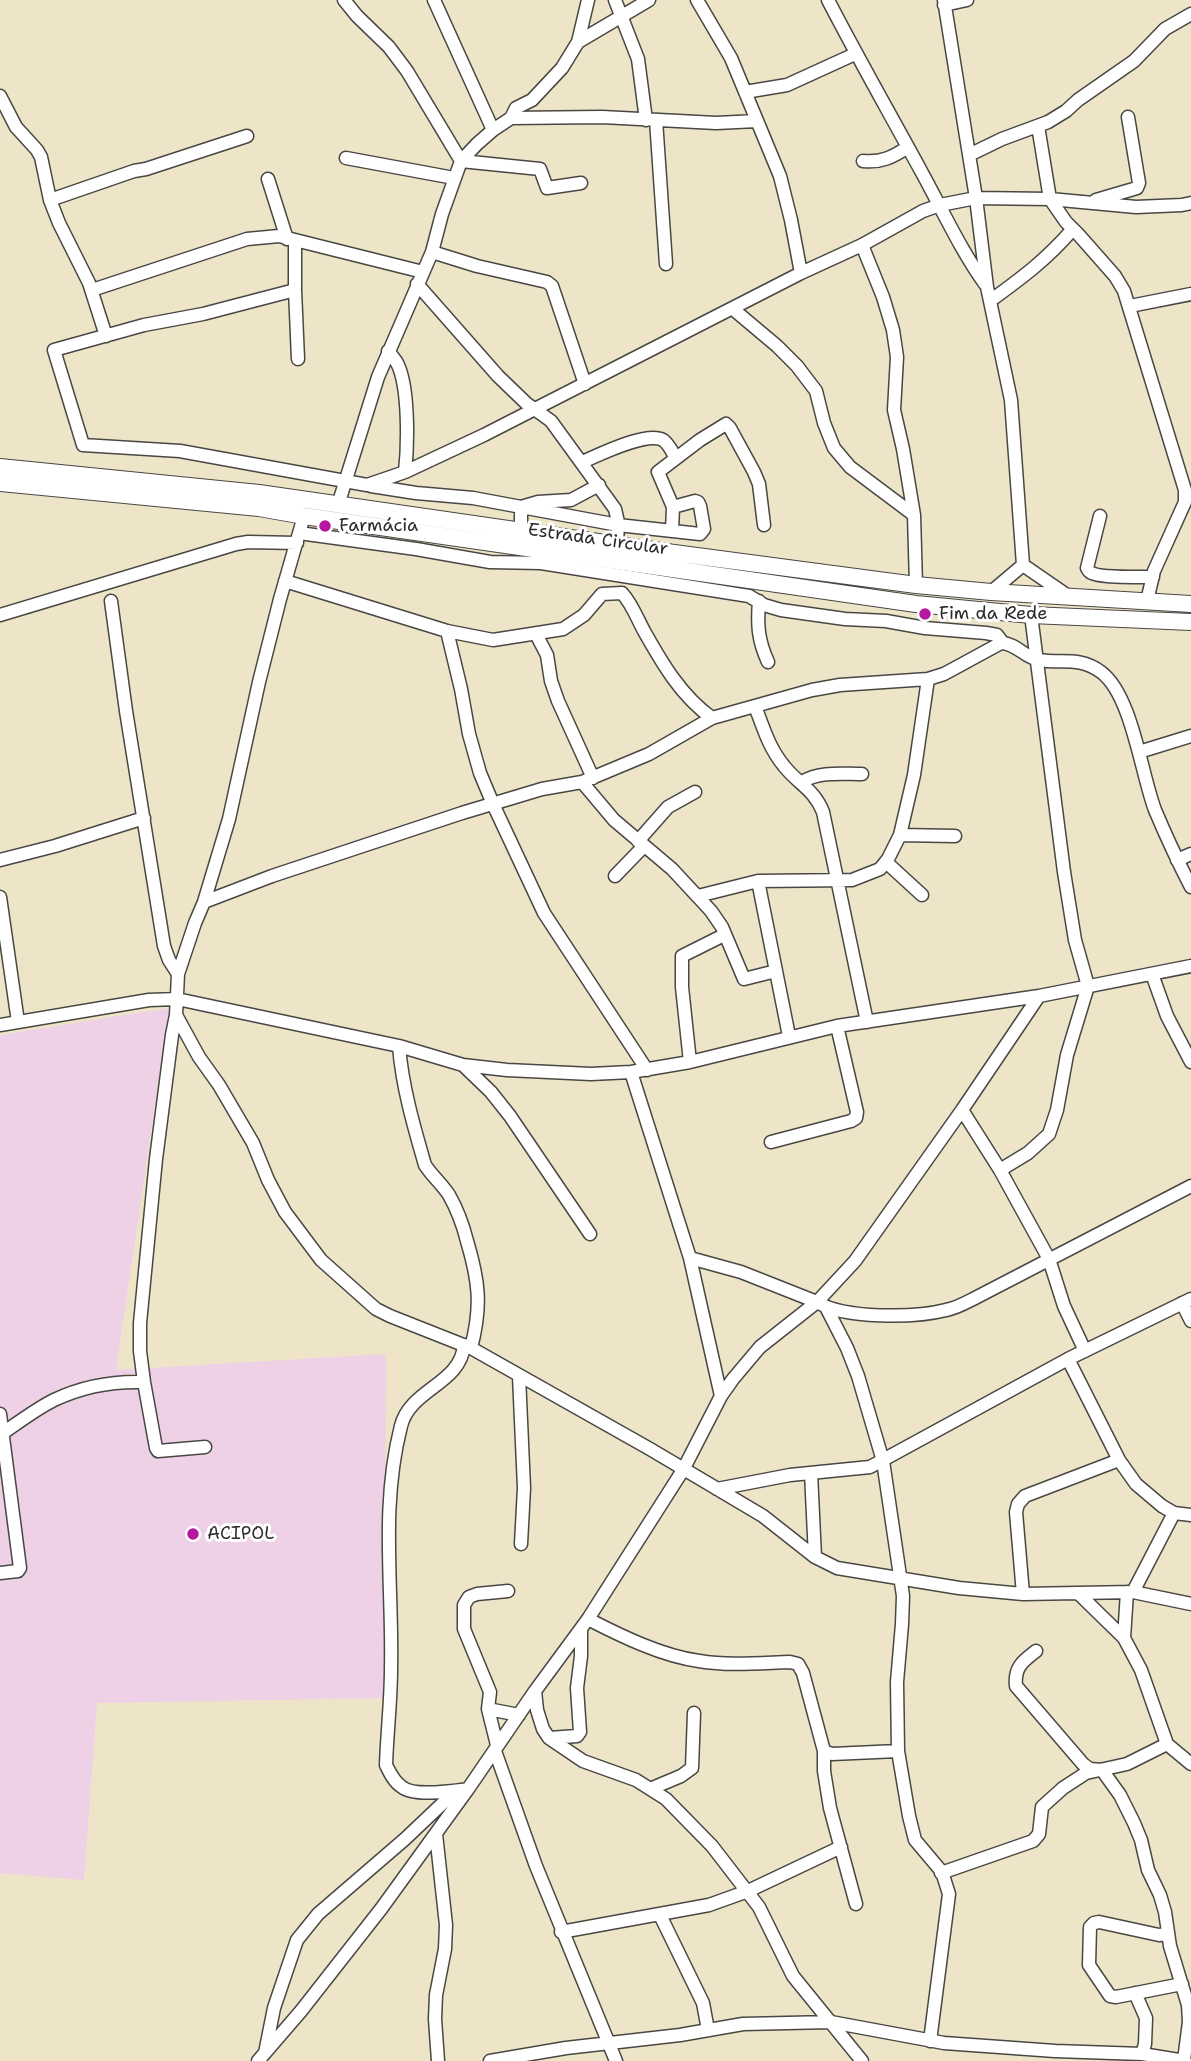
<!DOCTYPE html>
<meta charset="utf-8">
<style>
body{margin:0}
canvas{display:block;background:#eee5c8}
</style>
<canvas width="1191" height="2061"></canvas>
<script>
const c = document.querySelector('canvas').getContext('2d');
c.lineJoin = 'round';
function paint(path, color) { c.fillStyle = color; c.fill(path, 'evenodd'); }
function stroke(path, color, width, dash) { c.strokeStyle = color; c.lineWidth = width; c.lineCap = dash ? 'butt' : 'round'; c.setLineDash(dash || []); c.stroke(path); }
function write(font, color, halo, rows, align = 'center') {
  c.font = font + ' "Shantell Sans",sans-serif'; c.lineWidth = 6; c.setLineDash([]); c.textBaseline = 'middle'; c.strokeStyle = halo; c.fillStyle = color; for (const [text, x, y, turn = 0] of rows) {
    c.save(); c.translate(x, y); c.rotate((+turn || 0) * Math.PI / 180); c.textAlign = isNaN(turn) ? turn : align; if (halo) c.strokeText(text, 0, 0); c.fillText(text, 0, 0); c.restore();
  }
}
paint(new Path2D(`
 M169,1008L116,1370L386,1354L384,1698L97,1703L84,1880L0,1873V1035Z`), '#eed0e7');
const minor = new Path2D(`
 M344,0L357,16L389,47L407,71L461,161
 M434,0L493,130
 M615,0L638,59L646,120
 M697,0L731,58L780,176L791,220L801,273
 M828,0C858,58 890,114 921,171C942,209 960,249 985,284
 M944,0L976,198L987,287L1011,400L1023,565
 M944,5L967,0
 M578,42L649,0
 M745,92L787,85L855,54
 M0,96L16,127L37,150L41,157L50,200L59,223L89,283L106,336
 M511,118L516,108L532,100L562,68L578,42L588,0
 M656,120L666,264
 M1038,126L1050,199L1066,222L1078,234L1115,276L1124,291L1185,490V502L1154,571L1147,601
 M969,155L1002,139L1048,122L1066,111L1078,100L1134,61L1165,29L1191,14
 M346,158L454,178
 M461,161L540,169L547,188L581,183
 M863,161C881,163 893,157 908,147
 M268,179L287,239
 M50,200L134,171L146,169L247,136
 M1096,200L1137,188L1139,183L1128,117
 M295,241V290L203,314L144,325L54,350L83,445L180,451L367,485L405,472L484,435L801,273L862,245L923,211L940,205L976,198L1050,199L1136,207L1182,205L1191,203
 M862,245L883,297L893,330L897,357L894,410L903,449L914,515L916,585
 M432,252L477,266L547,282L552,286L585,384
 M417,284L498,376L526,403L551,421L615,509L618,522L617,545
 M92,290L247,239L279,236L423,272
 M295,290L298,359
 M990,301C1023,277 1046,260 1073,229
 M1130,306L1191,294
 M733,309L777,346L797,366L816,391L824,423L834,448L850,467L914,515
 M388,351C391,355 396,360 398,365C409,389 408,445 405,472
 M582,462C599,455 646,431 663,440C669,444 672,452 676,458
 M371,486L416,493L473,498L618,525L700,534L704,529L700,506L698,502L695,501L673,507
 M338,505L378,377L432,252L442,214L461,161L477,144L493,130L511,118L602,117L716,123L757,121
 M304,516L280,599L259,682L229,819L204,902L195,923L178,974L176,1015L199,1057L219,1085L253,1143L268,1180L285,1212L321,1260L376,1309L390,1316L471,1348L650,1449L763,1516L815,1557L837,1568L959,1588L1023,1594L1133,1592L1191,1604
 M1100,516L1087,568C1088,569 1088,571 1090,572C1097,578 1141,577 1153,577
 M521,531V507L538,502L571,500L599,485
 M672,531L673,507L658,472L700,440L726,424L730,428L754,472L759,484L764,525
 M299,533L416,549L490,562L541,563L749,596L764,605L781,610L845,619L886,621L925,628L986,633L997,635L1003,643
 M1023,565L1068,596
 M285,581L447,631L493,640L563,629L584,615L602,594L622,593C632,604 637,618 644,631C662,663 681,696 712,718
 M991,592L1023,565
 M111,601L126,711L164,946L169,960L178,974
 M759,601C757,625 758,640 768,662
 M0,615L236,544L248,542L297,543
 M447,631L461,689L469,734L480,773L493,804L544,913L647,1070
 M536,634L547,655L551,681L558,701L593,778
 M755,706C763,727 769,748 784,766C798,784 814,789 823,812L867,1022
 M1139,752L1191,736
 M582,782L614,820L672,869L711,911L722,927L744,979L776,971
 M802,782C819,771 842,774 862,774
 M900,835L955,836
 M638,841L668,807L695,792
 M0,860L55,846L144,818
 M1177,860L1191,854
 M886,862L922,895
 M615,876L644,846
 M758,881L789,1036
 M698,896L758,881L852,880L880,869L888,859L900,835L914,775L928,679
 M0,897L18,1022
 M204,902L272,876L462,813L542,789L582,782L649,754L712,718L812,690L840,685L928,679L944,674L1001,643C1016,643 1025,658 1039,660C1062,664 1079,656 1101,672C1132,695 1141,773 1155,810C1166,836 1178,862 1191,887
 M1152,974L1167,1016L1191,1062
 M176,1015L172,1035L156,1159L140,1323V1351L144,1382L156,1448L158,1451L205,1447
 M0,1025L149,1000L177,999L399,1046L463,1065L507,1070L591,1074L631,1072L690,1062L837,1026L1039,996L1191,966
 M399,1046C402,1086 414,1127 425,1165C432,1176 442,1184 449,1195C457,1209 463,1225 467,1241C479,1281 482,1306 471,1348
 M690,1062L682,987V956L722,936L724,932
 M463,1065L491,1092L510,1116L590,1234
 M631,1072L690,1258L721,1396
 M962,1110L1000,1170L1049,1259L1064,1306L1085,1351
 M771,1142L851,1121L856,1118L857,1112L837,1026
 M1000,1170L1028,1153L1049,1134L1057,1110L1067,1055L1088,986L1075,940L1064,872L1031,615
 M690,1258L741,1272L817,1302C844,1319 915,1318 946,1310C957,1308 967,1302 977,1297L1191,1186
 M1182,1303L1191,1321
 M826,1307L847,1348L858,1376L883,1461L903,1596L902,1624L897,1682L898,1751L909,1816L915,1840L942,1872L949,1894L930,2041
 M464,1345C461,1384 410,1389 401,1426C380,1508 393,1586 391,1669C391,1701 387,1733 386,1765C390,1773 394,1782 402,1787C414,1797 453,1791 468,1789
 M1068,1359L1119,1460L1136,1484L1162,1506L1174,1513L1191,1515
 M519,1376L524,1488L521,1544
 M0,1414L20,1568L18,1571L0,1573
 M3,1433C19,1422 36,1409 54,1400C81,1387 113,1381 144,1382
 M811,1473L815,1557
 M717,1489L790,1475L870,1467L1068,1359L1191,1299
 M1133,1592L1174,1513
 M1023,1594L1016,1512L1018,1504L1025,1496L1119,1460
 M1080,1595L1124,1638L1141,1670L1167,1744L1191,1764
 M588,1619C621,1636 662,1656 699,1661C729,1666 760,1663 790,1662L798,1664L803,1673L824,1751V1771L830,1808L856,1904
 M1124,1638L1127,1592
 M1036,1651C1023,1661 1014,1667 1016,1686L1083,1764L1090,1769L1102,1770L1120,1795L1134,1823L1141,1840L1148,1870L1160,1895L1165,1912L1170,1946L1188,2005L1189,2022L1184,2060
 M535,1691L537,1710L543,1729L549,1738L583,1761L636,1780L666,1799L712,1846L759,1907L793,1976L862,2061
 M488,1709L519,1715
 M549,1738L577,1736L580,1732L577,1688L581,1656V1630
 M497,1745L488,1709L490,1692L464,1629V1605L469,1597L477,1594L508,1591
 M495,1751L536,1866L616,2061
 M824,1751L832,1754L898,1751
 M650,1789L681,1776L692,1768L694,1713
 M436,1834L446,1925L445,1949L436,1995L435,2019L438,2061
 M941,1873L1033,1841L1039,1834L1042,1807L1063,1788L1086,1773L1127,1764L1167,1744
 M660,1915L703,2003L708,2030
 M561,1932L709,1905L748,1891L841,1847
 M1168,1934L1159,1935L1099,1922L1094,1923L1090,1927L1089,1965L1110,1996L1116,1997L1182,1984
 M1135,1993L1146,2018L1145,2044L1142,2054
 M265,2053L274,2008L297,1940L318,1914L405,1839L444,1802L451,1792
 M258,2061L301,2011L381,1909L468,1789L535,1691L588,1619L683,1470L721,1396L733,1379L760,1347L817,1302L855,1261L962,1110L1039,996
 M490,2061L566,2048L680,2035L743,2024L831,2022L944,2043L1055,2051L1142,2054L1185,2061`);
const major = new Path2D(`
 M0,467L259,493L674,553L916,585L991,592L1191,604
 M0,483L259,508L304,516L916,604L1031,615L1191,622`);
stroke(minor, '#484743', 15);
stroke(major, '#484743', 18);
stroke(minor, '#fff', 12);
stroke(major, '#fff', 16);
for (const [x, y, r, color] of [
 [325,526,7,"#b5179e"],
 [925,614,7,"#b5179e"],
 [193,1534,7,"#b5179e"]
]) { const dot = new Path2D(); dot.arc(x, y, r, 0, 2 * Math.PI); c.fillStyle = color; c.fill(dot); stroke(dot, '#fff', 2.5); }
write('18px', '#2b2b2b', '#fff', [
 ["Farmácia",339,526],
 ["Fim da Rede",939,614],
 ["ACIPOL",207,1534]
], 'left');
write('18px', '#2b2b2b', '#fff', [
 ["Estrada Circular",598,540,8]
]);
</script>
